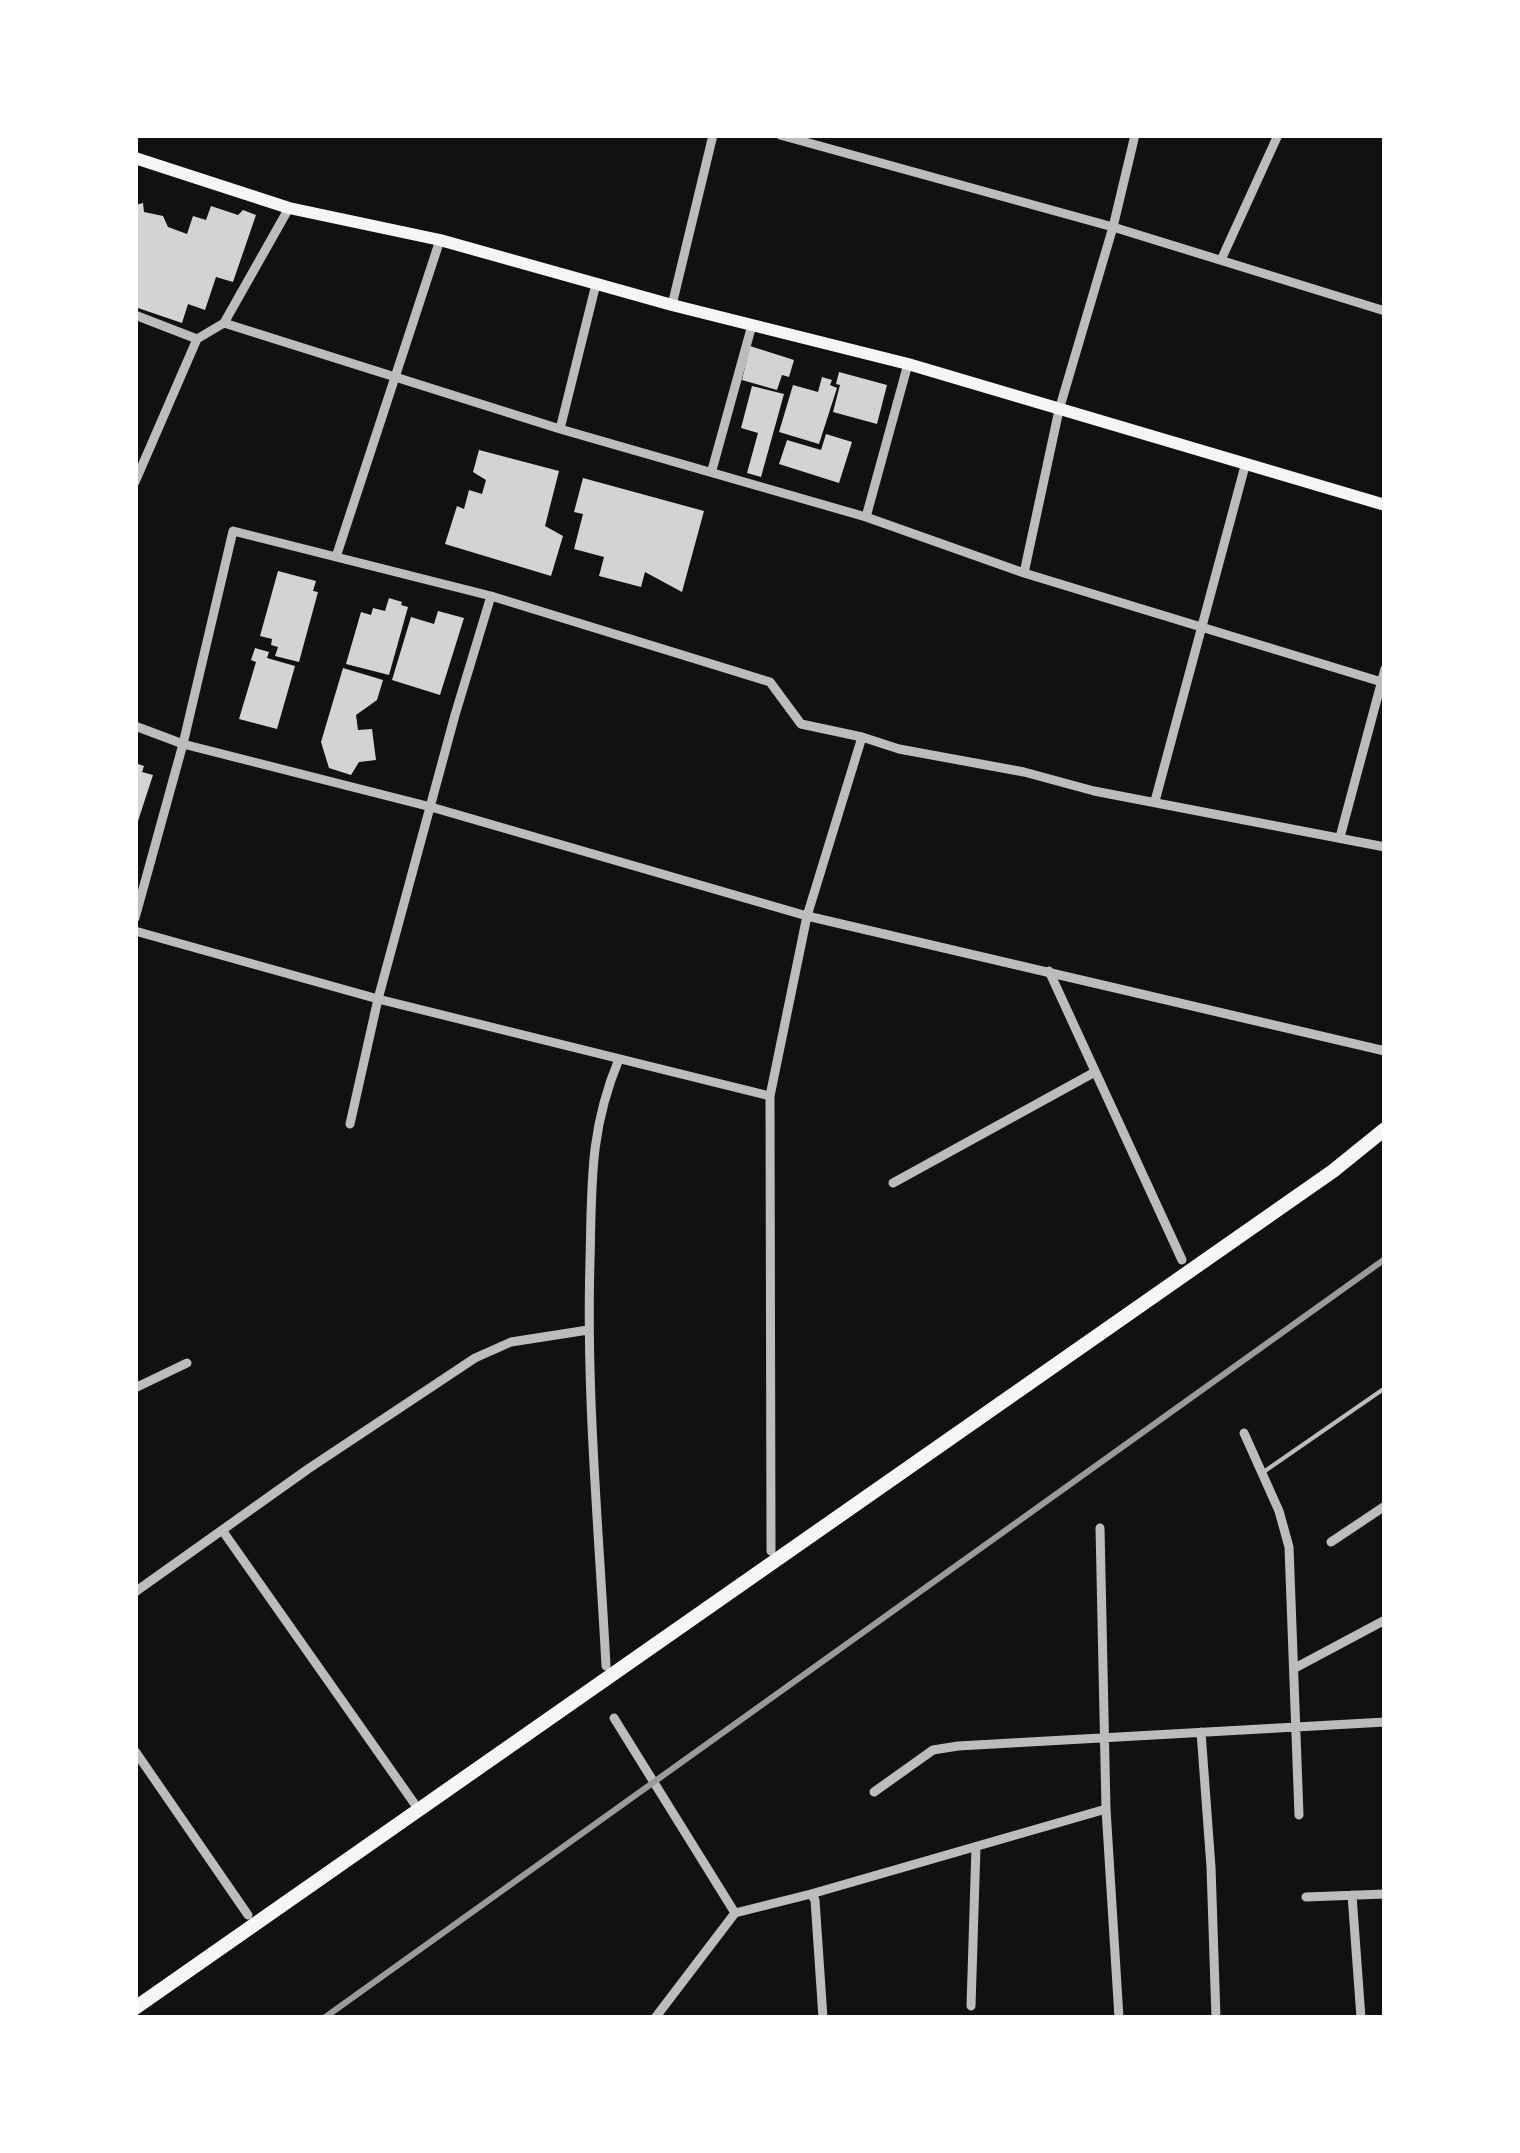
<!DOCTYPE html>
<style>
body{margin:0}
#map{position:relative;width:1520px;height:2153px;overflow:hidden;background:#111;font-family:Figtree,sans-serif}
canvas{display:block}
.frame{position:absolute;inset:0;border:138px solid #fff;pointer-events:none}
</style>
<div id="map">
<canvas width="1520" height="2153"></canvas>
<div class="frame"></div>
</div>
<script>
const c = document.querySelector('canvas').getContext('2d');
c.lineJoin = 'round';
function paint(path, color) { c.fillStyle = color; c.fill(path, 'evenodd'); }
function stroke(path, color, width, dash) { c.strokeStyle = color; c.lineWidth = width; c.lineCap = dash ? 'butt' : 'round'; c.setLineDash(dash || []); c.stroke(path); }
paint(new Path2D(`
 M143,203L144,212L163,216L168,227L187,234L193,216L206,220L211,206L238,215L243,210L256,215L233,282L216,277L205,310L188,304L182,323L135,307V205Z
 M750,346L794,360L789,377L782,375L777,390L742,380Z
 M839,372L887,385L877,424L833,412L840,385L836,384Z
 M822,377L832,380L830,385L837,388L819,444L779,432L793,385L818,392Z
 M752,386L784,394L761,477L747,473L758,433L741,428Z
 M826,434L852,442L839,483L779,464L787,440L821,450Z
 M479,450L559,471L545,526L563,536L551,576L445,544L457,506L464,509L469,490L482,494L486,480L473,472Z
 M583,478L704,511L682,592L645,572L641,587L599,576L604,557L574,549L583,514L574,512Z
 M278,571L316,581L313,591L318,592L299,662L275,656L278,647L271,645L272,639L260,636Z
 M389,598L402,602L401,605L408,607L389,675L346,664L361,612L371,615L373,608L385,611Z
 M438,611L464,618L440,695L392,680L411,617L434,624Z
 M255,648L269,652L267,658L295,666L277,729L239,719L256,662L251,660Z
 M343,668L383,680L377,700L356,715L358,730L372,729L376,760L359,762L351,775L329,768L321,742Z
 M135,763L144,766L142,772L153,775L138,821L135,820Z`), '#d3d3d3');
stroke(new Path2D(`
 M1262,1473L1385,1388`), '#bcbcbc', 4);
stroke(new Path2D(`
 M780,135L1113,227L1385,311
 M1221,260L1278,135
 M672,305L713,135
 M135,315L197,339
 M224,323L560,429L866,517L1024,573L1385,683
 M560,429L596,284
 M712,470L752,325
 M135,482L197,339L224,323L289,208
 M866,517L908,364
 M336,557L440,240
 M1024,573L1059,410L1113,227L1135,135
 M135,726L183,744L431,807L807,916L1385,1051
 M1155,801L1245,466
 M1340,837L1385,669
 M135,918L183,744L233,531L491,596L770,682L801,724L862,737L899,749L1024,772L1094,791L1385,847
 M135,931L378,999L770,1096
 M1049,971L1182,1260
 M350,1124L378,999L455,715L491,596
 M893,1183L1095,1072
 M135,1388L187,1363
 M1244,1433L1279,1511L1289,1547L1299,1815
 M1100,1528L1106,1809L1119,2018
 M222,1530L414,1803
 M1331,1542L1385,1506
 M771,1551L770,1096L807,916L862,737
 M135,1592L308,1469L475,1358L511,1342L588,1330
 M606,1666C599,1531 586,1396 590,1261C592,1184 589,1131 619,1059
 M1295,1668L1385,1620
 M614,1718L735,1913L811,1894L815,1900L823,2018
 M1201,1732L1211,1867L1216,2018
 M135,1751L248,1915
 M874,1792L933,1750L958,1746L1385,1722
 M811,1894L1106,1809
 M1352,1895L1361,2018
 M1306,1897L1385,1894
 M971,2006L976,1847
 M655,2018L735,1913`), '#bcbcbc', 9);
stroke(new Path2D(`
 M135,158L289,208L440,240L672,305L908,364L1385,505`), '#f5f5f5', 12);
stroke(new Path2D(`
 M135,2008L1333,1171L1385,1129`), '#f5f5f5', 14);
stroke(new Path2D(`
 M324,2018L1385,1259`), '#9a9a9a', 6);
</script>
